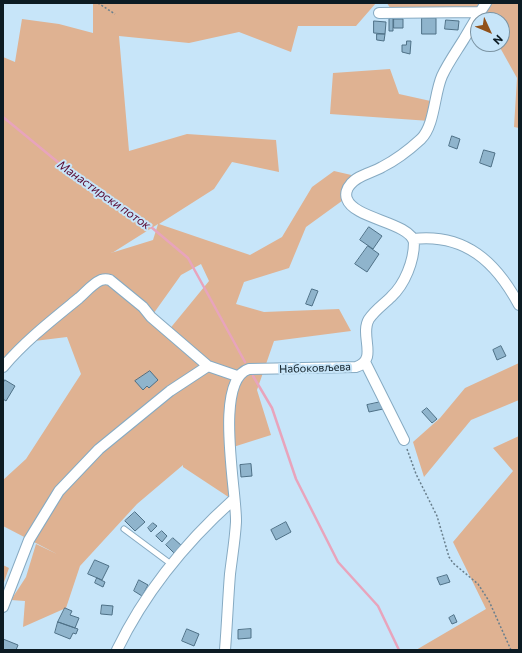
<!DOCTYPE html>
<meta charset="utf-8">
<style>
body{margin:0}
#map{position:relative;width:522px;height:653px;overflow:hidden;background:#c7e5f9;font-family:Commissioner,sans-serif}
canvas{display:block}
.frame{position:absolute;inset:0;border:4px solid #0c1b23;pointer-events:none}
.north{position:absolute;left:470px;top:12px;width:40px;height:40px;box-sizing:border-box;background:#c7e5f9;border:1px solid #7c94a3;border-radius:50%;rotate:134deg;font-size:11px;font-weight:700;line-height:16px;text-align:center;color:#0c1b23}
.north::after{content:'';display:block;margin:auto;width:14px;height:18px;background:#915119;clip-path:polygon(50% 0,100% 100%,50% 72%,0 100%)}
</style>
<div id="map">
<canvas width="522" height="653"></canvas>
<div class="frame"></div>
<div class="north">N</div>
</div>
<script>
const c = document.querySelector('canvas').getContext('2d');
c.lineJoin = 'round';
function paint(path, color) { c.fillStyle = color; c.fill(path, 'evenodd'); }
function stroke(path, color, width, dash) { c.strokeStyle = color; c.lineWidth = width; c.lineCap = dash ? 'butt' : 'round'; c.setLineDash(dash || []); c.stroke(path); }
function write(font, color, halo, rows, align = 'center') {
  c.font = font + ' Commissioner,sans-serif'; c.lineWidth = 4; c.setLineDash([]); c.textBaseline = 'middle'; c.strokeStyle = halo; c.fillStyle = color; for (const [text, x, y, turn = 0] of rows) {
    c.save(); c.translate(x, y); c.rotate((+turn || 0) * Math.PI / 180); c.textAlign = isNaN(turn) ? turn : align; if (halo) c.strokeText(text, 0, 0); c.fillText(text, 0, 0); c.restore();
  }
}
paint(new Path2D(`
 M93,3H376L356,26H298L291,52L239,32L189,43L119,36L129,151L187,134L276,140L279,172L232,162L214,189L159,224L250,255L282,237L312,187L334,171L360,177L346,198L306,227L289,268L244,282L236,304L264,312L339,309L351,331L274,341L257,390L271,435L230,448L233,500L183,467V465L137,504L80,566L66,608L23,627L25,601L11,600L26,577L36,544L57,554L3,526V480L26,459L81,374L67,337L18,343L3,359V57L15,62L22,19L59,24L93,33ZM158,224L153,240L111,253H112ZM201,264L209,281L168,331L151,317L181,275Z
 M387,3H519V128L514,127L517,78L498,44H502V20H484L479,12L392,11Z
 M390,69L399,94L435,102L430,121L330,114L333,73Z
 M519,363V400L471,420L424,477L413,442L440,418L465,388Z
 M519,436V650H416L486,609L453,542L513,471L493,448Z
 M3,565L9,568L3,585Z`), '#dfb292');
stroke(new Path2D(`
 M3,117L76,177L138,216L188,258L245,362
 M253,376L272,408L296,479L338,562L378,606L399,650`), '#e8a4bc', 2.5);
const building = new Path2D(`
 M393,18V31H389V19Z
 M422,18H436V34H422Z
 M394,19H403V28H394Z
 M446,20L459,21L458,30L445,29Z
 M374,21L386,22L385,34L374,33Z
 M377,34H385L384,41L377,40Z
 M407,41H411L410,54L402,52V45H406Z
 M452,136L460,139L457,149L449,146Z
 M484,150L495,153L491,167L480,163Z
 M369,227L382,236L373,249L360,240Z
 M368,246L379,254L367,272L355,264Z
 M312,289L318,291L312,306L306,304Z
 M501,346L506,356L497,360L493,350Z
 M150,371L158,380L149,388L147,386L143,390L135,381Z
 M5,380L15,386L6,401L3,399V384Z
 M381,402L383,409L369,412L367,405Z
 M427,408L437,419L432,423L422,412Z
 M251,464L252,476L241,477L240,465Z
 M135,512L145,522L135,531L125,521Z
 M286,522L291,532L276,540L271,530Z
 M153,523L157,526L151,532L148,528Z
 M162,531L167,536L162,542L156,536Z
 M173,538L182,546L175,554L166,545Z
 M95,560L109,566L102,580L88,574Z
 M447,575L450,582L440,585L437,578Z
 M97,578L105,582L103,587L95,583Z
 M139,580L148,585L142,596L134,591Z
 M102,605L113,606L112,615L101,614Z
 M65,608L72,611L70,615L79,618L75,628L58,622Z
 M454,615L457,622L452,624L449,618Z
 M58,622L78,629L76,634L73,633L70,639L55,633Z
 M187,629L199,634L194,646L182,641Z
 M251,629V638L238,639V630Z
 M3,639L18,645L16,650H3Z`);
paint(building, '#8fb4cc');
stroke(building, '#4e7086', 1);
const lane = new Path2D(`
 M124,529L171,564`);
const street = new Path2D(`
 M379,13L479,12
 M413,239C465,233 496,262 519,305
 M365,362L404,440
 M3,367C25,341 52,320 79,298C86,292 92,284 101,280C104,279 107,279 110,280L143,307L151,317L208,366L237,376
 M3,607L29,540L59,491L99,449L170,391L208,366
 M117,650C145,592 185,543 233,500
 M225,650C227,625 228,599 230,574C232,557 235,540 236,522C237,493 213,380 249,369L356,367C379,360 359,335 369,319C375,310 384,304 391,297C405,284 414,261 414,242C409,222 354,219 347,199C345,194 347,188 350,185C357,175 372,173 382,167C396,160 409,150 421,139C435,125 434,94 442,76C448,63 456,52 464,39C471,27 478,15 486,3`);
stroke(lane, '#86aac2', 7);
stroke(street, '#86aac2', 12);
stroke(new Path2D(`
 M98,3L115,14
 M407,449L416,474L437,516L449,557L453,563L478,584L489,601L511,650`), '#697f8d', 1.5, [2, 2]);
stroke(lane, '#fff', 5);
stroke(street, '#fff', 10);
write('11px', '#0c1b23', '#c7e5f9', [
 ["Набоковљева",315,368,-2]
]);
write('italic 12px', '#590931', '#c7e5f9', [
 ["Манастирски поток",104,195,35]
]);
</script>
